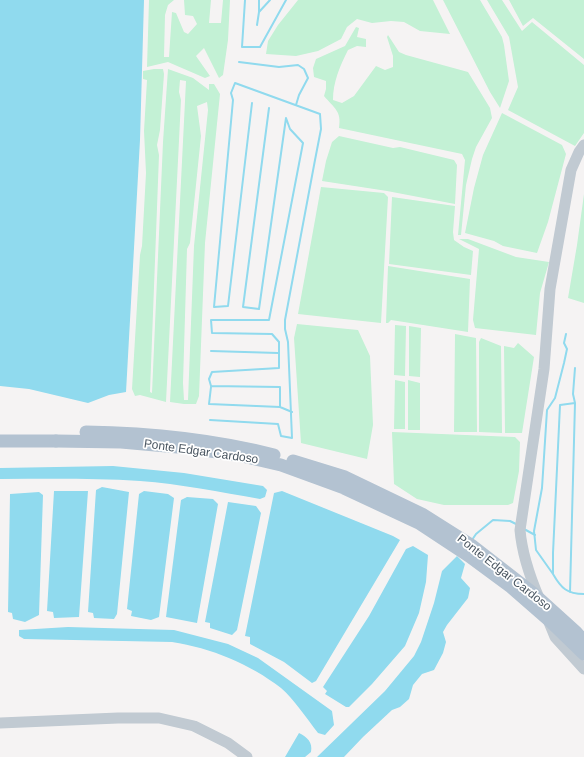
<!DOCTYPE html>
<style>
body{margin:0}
canvas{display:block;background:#f5f3f3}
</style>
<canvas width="584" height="757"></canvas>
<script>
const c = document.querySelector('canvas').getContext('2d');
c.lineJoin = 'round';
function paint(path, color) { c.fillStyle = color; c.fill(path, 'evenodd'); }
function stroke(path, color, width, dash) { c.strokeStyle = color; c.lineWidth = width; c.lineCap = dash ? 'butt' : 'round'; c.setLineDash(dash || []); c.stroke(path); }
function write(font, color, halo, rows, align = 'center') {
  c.font = font + ' Arial,sans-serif'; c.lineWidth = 3.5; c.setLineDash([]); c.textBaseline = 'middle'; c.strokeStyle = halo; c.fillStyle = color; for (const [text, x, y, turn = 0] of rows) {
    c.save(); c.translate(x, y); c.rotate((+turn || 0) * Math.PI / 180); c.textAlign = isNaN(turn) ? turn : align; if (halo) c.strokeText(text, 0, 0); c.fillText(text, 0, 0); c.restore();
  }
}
paint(new Path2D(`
 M149,0H174L168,5L165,15L164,57H169L172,12L176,13L184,32L188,34L197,24L193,16L185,15L184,0H211L209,23H221L223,0H230L228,40L223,75L219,78L204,48L196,56L210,76L205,78L168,62L147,67Z
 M298,0H433L450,34L420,31L404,22L391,21L372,23L357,19L347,27L341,39L318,51L296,56L266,54L268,41L278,25Z
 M443,0H480L502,37L504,45L509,81L500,108L490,92Z
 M487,0H502L522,31L532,22L584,65V133L575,146L508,110L518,87L509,37Z
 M509,0H584V59L533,18L523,26Z
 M356,27L359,28L357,37L366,39V47L357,46L348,50C340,66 333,82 333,100L342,103L354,96L376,66L385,70L393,67V56L387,37L388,35L399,52L406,55L468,72L490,108L492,118L476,147L472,159L466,185L461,235H458L465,160L462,154L339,128C342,111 334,108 324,96L326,89V81L314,77L313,68L316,59L345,46Z
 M154,69H163L164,74L160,130L157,145L159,155L150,392L152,393L163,142L168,69L193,78L209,90V84H214L220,94L205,243L199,396L196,404H184L170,402L186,81L180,80L179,92L181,100L166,402L140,395L135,396L132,389L140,255L142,246L146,173L144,131L147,80L143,79V71ZM207,102L208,110L194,246L188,400H184L183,383L187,249L190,243L201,136L197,106Z
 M502,113L562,145L566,154L548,222L537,253L503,246L494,241L465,233L474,188L483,155Z
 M339,136L393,148L400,147L454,160L457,165L455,204L387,191L322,181L326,161L332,142Z
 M321,187L384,193L388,197L381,323L298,314Z
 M584,194V303L568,298L577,245Z
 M392,197L455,206L453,232L454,240L464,247L473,251L471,275L389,264Z
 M459,239H468L516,257L549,262L540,293L536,335L475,328L473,320L479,249Z
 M388,266L470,279L468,332L391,320L388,323H386Z
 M297,324L358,330L370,356L373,425L367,459L301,443L294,338Z
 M395,325L406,326L405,376L394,375Z
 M409,326L421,328L420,377L409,376Z
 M455,334L476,338L477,432H454Z
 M481,338L501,346L502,433L479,432V342Z
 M518,343L534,357L522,433H505L504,346L514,348Z
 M395,380L405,382V429H394Z
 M408,380L420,383V430H408Z
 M392,432L515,437L520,442L519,471L513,503L508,505H444L417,499L394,484Z`), '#c3f1d5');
paint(new Path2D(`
 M0,0H144L140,140L126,392L109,395L88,403L29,389L0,386Z
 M113,466L184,473L263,486L267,490L265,497L260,499C220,492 180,484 140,481C93,478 46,479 0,479V468Z
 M102,487L129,492L117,614L114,619L94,618L93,613L88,612L96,490Z
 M54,491H88L79,617L54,618L53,612L47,611Z
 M144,491L168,494L174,498L159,617L151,620L131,616L132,611L127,609L139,494Z
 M282,491L393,536L400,540L316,681L312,683L284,662L250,644V637L245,636L274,493Z
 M39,492L43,495L39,615L25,622L13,619L12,613L8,612L10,494Z
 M187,497L213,499L218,504L197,623L166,617L181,500Z
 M228,502L256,506L261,513L237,630L232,635L210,628V623L205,622Z
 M413,546L428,555L426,582L419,613L405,646L372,684L349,707H346L325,694L327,691L323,687L369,616L406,549Z
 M457,556L465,564L461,578L470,588L468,598L447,625L443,632L446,642L443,653L434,670L422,674L413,685L409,699L400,707L392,710L363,737L344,757H317L385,691L414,656L421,642L434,603L442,571Z
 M68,627L174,630L228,644L258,658L332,711L334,725L325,735L318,733C307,719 294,699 281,688C250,664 211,648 172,642L24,639L19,636V630Z
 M299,733C307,737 313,742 311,752L305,757H285Z`), '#90daee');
stroke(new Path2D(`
 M245,0L242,47H260L286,0
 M259,12V0
 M257,25L259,12L270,0
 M239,62L279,67L298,65L304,69L308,78L299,95L296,105
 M269,108L243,307L259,309L286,118L290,129L303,143L269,320H211L212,333L272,334L279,342V368L212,372L209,379L211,386L280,387V407
 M566,334L564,343L567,349L564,363L555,398L547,410L542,488L534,531L536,550L553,574V553L560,405L575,403
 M211,351L278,353
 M211,387L209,404L280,407L292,412
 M210,420L278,424L281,436L292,438L288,342L285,329V320L315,160L321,129L320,114L235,83L231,93L233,100L214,307L228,306L252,103
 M524,529L535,535
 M472,540L476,534L493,520L510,521L516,524
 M553,574C561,588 567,594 584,594
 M570,592L575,403L573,394L575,368`), '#90daee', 2);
stroke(new Path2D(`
 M539,598C530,577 522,553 520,530L544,369L550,289L571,170L579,152L584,145
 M548,620L555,637L584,669
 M0,723L118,718H159L194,726L228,743L247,757`), '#c1cad2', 11);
stroke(new Path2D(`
 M0,441H56`), '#b3c2d1', 13);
stroke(new Path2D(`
 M86,432C151,433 211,439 274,455
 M56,441L121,442L189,448L238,455L281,465L344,488L419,523L469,556L511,587L550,621L584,654
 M293,461L345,477L422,514L471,545L534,594L576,632L584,641`), '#b3c2d1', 13);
write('12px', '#4a5661', '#fff', [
 ["Ponte Edgar Cardoso",201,452,8],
 ["Ponte Edgar Cardoso",504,573,38]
]);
</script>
